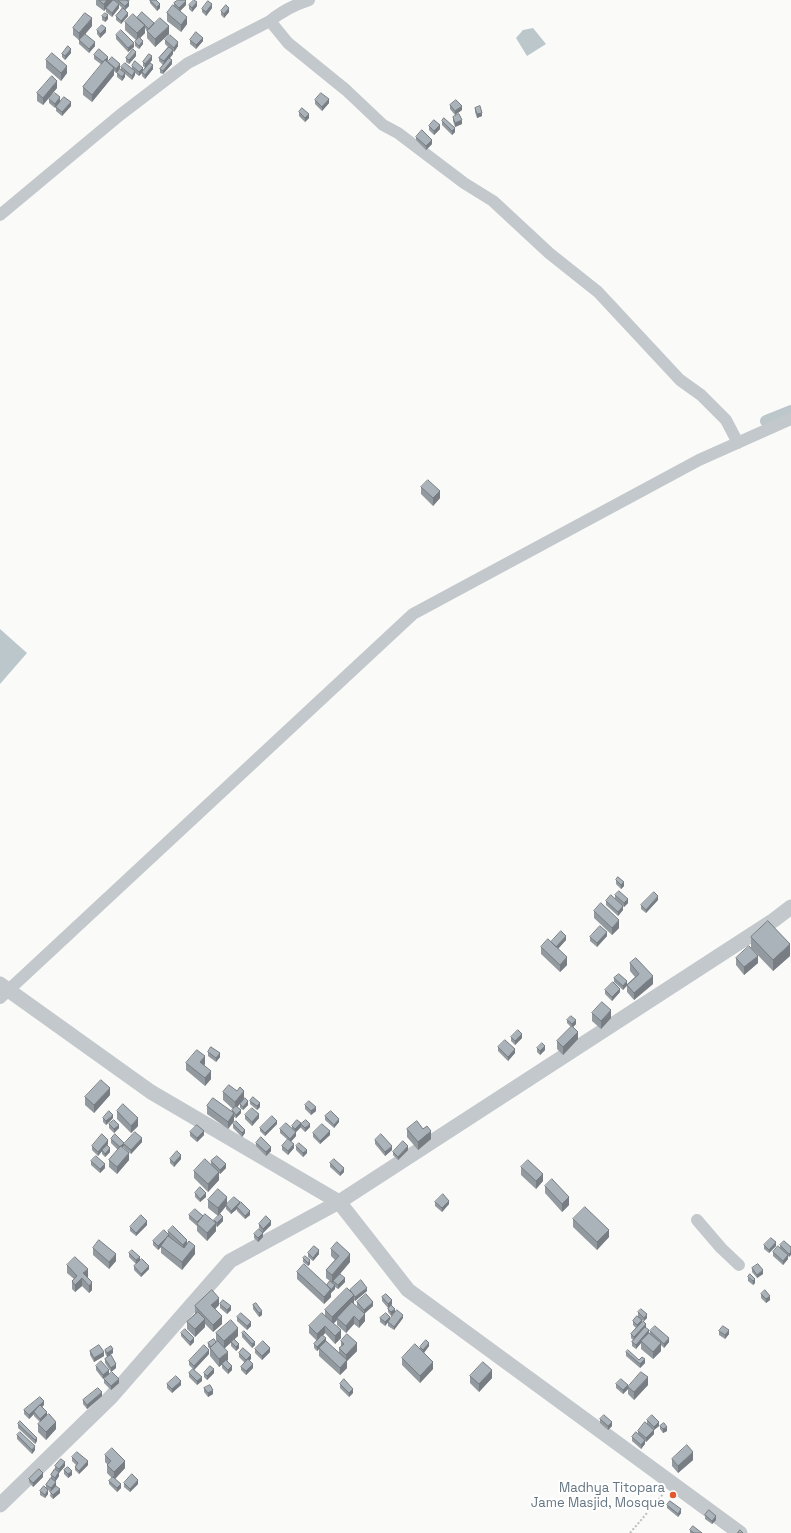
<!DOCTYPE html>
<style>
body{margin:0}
canvas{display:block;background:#fafaf8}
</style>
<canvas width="791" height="1533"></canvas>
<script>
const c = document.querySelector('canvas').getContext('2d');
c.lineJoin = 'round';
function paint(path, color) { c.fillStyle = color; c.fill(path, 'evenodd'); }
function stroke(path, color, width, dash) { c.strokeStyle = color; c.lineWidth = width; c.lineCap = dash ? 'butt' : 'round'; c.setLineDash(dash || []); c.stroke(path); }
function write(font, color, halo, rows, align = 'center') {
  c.font = font + ' "Space Grotesk",sans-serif'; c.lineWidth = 4; c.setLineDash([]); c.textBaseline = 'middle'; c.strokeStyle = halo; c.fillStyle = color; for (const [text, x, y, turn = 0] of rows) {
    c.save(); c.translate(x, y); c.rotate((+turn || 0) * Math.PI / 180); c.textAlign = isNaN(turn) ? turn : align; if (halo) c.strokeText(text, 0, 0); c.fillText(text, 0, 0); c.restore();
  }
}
paint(new Path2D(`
 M533,28L546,44L527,56L516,38L523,30Z
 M0,629L27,653L0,684Z`), '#bbc7cb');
stroke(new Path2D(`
 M766,421L791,411`), '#bbc7cb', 12);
stroke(new Path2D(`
 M630,1533L664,1493`), '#bbbfc2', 2, [2, 2]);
stroke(new Path2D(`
 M270,21L288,43L346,90L383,125L398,133L464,183L493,201L549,253L598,292L680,380L701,395L726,420L738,443
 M0,215L120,115L188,63L270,21C282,11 294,5 309,0
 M0,998L413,614L699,460L791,419
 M697,1220L721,1248L739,1265`), '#c3c8cc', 12);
stroke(new Path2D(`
 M0,984L151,1092L339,1202L408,1290L740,1533
 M0,1505L111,1397L230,1261L339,1202L774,920L791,907`), '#c3c8cc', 15);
paint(new Path2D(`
 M96,0H130L128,2L129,6L125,10L128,16L121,24L116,20V16L122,8L119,5V8L112,17L106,12V9L104,11L96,5Z
 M150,0L160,8L157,11L150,3Z
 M174,3L186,5L180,11L187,24L181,32L167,21V13L174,6Z
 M189,5L197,6L192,12L189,9Z
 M212,8L206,16L202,12V9Z
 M221,11L229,12L224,18L221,15Z
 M102,16L108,19L105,22L102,20Z
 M137,18L154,23L169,34L155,47L147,38V31L145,28V33L140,38L143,44L139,49L135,46V42L137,41L125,30V22Z
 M92,26L82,38L95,46L89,53L79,44V40L73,35V28Z
 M97,30L106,32L100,38L97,34Z
 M116,35L134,47L128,52L116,39Z
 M165,40L178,46L174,52L173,51V54L170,58L172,64L163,74L160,73V69L163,65L159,61V58L168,47L165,44Z
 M190,40L203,41L196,49L190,44Z
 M71,53L65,60L62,57V54Z
 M94,55L108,60L107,61L120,68L116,73L114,71V75L92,102L83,95V87L102,65L94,59Z
 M136,56L129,64L126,62V58Z
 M46,60L67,73L61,81L46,68Z
 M152,60L150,63L153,69L145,79L142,76V73L139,76L135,73V75L132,80L125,74V77L122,81L117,77V73L121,70V67L132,68V66L143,71L145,68L143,66V62Z
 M57,88L43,105L37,101V93Z
 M49,99L60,101L71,106L62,116L56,111V107L55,108L49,103Z
 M315,100L329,103L322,111L315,104Z
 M450,105L462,110L455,115L450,109Z
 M475,108L482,116L477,118L475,112Z
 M299,112L309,118L305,122L299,116Z
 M453,117L462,124L455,127L453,121Z
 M442,121L455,132L452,135L442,125Z
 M429,126L440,129L434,135L429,130Z
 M416,137L432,144L426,150L416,140Z
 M421,487L440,498L433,506L421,494Z
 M616,880L624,886L621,889L616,884Z
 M615,895L628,903L624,907L615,899Z
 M658,900L646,913L641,909V905Z
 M606,901L623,910L618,916L606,905Z
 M594,911L619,928L612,935L594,918Z
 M607,936L597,947L590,941V937Z
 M751,937L790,956L773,971L751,948Z
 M566,940L558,949L567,965L560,972L541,954V947L551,942Z
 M736,958L758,963L744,975L736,965Z
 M630,963L653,984L634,1000L627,992V986L623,990L614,982V978L627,984L635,977L630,971Z
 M605,990L620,992L612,1001L605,994Z
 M592,1013L611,1018L601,1029L592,1021Z
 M567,1020L576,1024L573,1027L578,1039L563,1055L557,1049V1041L571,1027L567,1023Z
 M511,1037L522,1038L515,1045L511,1041Z
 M498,1047L515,1053L508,1061L498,1051Z
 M537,1048L545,1050L540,1055L537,1052Z
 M208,1052L220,1057L216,1062L208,1056Z
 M186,1063L205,1064L204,1065L211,1079L205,1086L186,1070Z
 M223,1092L244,1098L248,1105L243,1110L240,1108V1104L237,1107L241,1113L236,1118L234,1117V1121L228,1129L207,1114V1106L232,1111L233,1109L223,1100Z
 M110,1095L94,1113L85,1105V1097Z
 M250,1101L260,1107L257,1110L250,1104Z
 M305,1105L316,1111L311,1115L305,1109Z
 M117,1111L138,1126L131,1133L117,1119Z
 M245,1115L259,1118L252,1126L245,1119Z
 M325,1116L339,1122L334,1128L325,1120Z
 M103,1118H113L106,1125L103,1122Z
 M109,1124L119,1128L114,1133L109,1128Z
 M233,1124L245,1133L242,1137L233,1128Z
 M277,1124L265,1136L260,1131V1128Z
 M301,1124L310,1127L305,1132L301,1128Z
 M292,1126L301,1127L296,1132V1136L291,1142L294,1148L288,1155L282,1150V1146L288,1140L280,1133V1129H292Z
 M407,1129H423L431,1139L418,1150L407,1137Z
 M190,1132L204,1135L197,1142L190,1136Z
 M313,1133L330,1135L320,1144L313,1137Z
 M111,1139L124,1144L142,1142L131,1154L124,1148V1146L123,1147L129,1160L117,1174L109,1167V1160L118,1150L111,1143Z
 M375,1140L392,1150L385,1156L375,1144Z
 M256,1143L271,1151L266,1156L256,1146Z
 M108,1144L107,1145L110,1152L105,1157L102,1154V1151L98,1156L92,1150V1146Z
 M296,1146L307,1153L303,1157L296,1150Z
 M408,1150L398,1160L393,1155V1152Z
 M170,1159H181L174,1167L170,1163Z
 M91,1161L105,1168L100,1173L91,1165Z
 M211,1161L226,1168L220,1174L219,1173V1180L208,1192L194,1178V1171L211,1165Z
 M330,1163L344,1172L340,1176L330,1167Z
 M521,1167L543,1181L536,1189L521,1175Z
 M545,1186L569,1205L562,1212L545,1193Z
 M195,1193L206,1197L200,1202L195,1197Z
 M208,1200L227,1204H240L250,1215L245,1219L237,1211V1209L231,1214L226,1209V1206L218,1216L208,1208Z
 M435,1202L449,1204L442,1212L435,1206Z
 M189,1215L203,1216L214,1221V1220L223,1221L217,1227L216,1226V1231L207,1241L197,1231V1226L189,1219Z
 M573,1219L609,1237L597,1250L573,1227Z
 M259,1224L271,1225L263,1233L259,1228Z
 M147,1225L136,1236L130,1231V1227Z
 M168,1231L187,1243L195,1254L182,1270L161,1253V1247L158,1250L153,1245V1241L168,1234Z
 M254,1234L263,1237L258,1242L254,1238Z
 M764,1245L776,1246L769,1253L764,1249Z
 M780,1245L791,1247L789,1257L788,1256V1259L783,1265L773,1256V1252L780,1248Z
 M93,1248L116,1261L109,1269L93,1255Z
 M331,1249L350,1262L340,1274L345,1282L338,1289L335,1287V1289L331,1293V1297L324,1304L297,1279V1272L327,1285L330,1281L326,1278V1270L335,1260L331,1256Z
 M129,1253L140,1257L136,1264L129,1257Z
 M308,1253L319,1254L313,1261L308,1257Z
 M303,1258L310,1264L308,1266L303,1262Z
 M67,1265L88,1277H87L92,1290L89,1293L82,1286L75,1292L72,1289V1281L74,1279L67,1273Z
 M134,1266L149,1269L141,1277L134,1270Z
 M752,1268L763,1274L757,1278L752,1272Z
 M748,1277L755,1283L753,1285L748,1281Z
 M350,1290L367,1291L355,1301L354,1300V1304L361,1310L357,1306V1302L373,1306L365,1313V1321L359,1328L354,1324L346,1333L337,1325V1320L333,1324L341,1338L335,1344L325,1333L323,1336L326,1342L339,1353V1348L341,1347V1341L357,1351L347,1361V1368L340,1375L319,1356V1349L317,1351L314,1348V1344L317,1341L309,1333V1326L325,1315V1310Z
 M761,1294L770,1300L766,1303L761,1298Z
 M382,1297L392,1304L391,1305L395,1312L391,1316L388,1312V1308L382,1301Z
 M220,1304L231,1310L227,1314L220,1308Z
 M219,1305L215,1309L222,1324L213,1332L205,1324V1327L195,1337L187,1329V1322L195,1314V1306Z
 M253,1305L262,1315L259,1317L253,1309Z
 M638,1312L647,1318L644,1321L642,1320V1322L649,1333L650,1334V1331L669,1342L664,1348L661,1345V1351L653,1359L641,1349V1343L636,1349L632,1346V1342L633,1340L631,1338V1334L636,1328L633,1325V1321L638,1316Z
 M237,1317L251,1326L247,1330L237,1321Z
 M380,1318L390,1320L403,1318L394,1330L388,1326V1322L385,1326L380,1322Z
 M719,1331L729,1334L725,1339L719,1335Z
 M181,1333L194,1342L190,1346L181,1336Z
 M216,1333L238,1336L234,1339L239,1348L236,1351L231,1346V1342L224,1348L228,1360L227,1361L232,1370L228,1374L222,1368V1364L219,1367L210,1356V1349L208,1347V1343H216L217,1342L216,1340Z
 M242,1333L255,1345L252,1348L242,1337Z
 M429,1346L424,1353L433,1369L420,1383L402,1365V1358L420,1349V1347Z
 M255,1349L270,1352L262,1360L255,1353Z
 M105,1350L113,1353L107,1357L105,1353Z
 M90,1351L104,1356L94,1362L90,1355Z
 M626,1352L639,1360L645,1363L640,1368L626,1356Z
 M239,1353L251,1359L249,1360L253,1368L246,1375L241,1370V1367L245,1363L239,1357Z
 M209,1354L194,1370L202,1381L197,1385L189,1377V1373L193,1369L189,1365V1361Z
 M105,1359L116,1368L111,1372L105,1363Z
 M96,1366L109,1370L103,1379L96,1370Z
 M204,1373H214L207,1380L204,1377Z
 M470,1376L492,1378L479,1392L470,1383Z
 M104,1379L119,1383L111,1390L104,1383Z
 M167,1384L181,1385L172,1393L167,1388Z
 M340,1384L353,1393L349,1397L340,1388Z
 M616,1384L628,1386L648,1385L634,1400L628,1394V1389L623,1394L616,1388Z
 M204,1388L213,1394L208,1397L204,1392Z
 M102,1396L87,1409L83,1404V1400Z
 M44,1405L42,1407L47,1415L40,1422L34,1416V1414L29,1419L24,1414V1410Z
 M600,1419L612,1426L608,1430L600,1423Z
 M647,1420L659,1426L654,1430V1434L646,1442L645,1441V1444L641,1449L632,1441V1437L638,1434V1431L647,1424Z
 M18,1424L37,1441L35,1444L18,1428Z
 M38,1424L56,1429L46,1440L38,1432Z
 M660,1426L667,1431L663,1433L660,1429Z
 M17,1435L35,1450L32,1454L17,1439Z
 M105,1455L125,1468L115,1479L121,1488L117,1492L109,1484V1481L112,1478L107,1473V1464L105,1462Z
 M72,1457L88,1465L79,1474L75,1470V1467L76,1465L72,1461Z
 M672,1459L693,1460L678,1473L672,1466Z
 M55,1466H65L59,1473V1476L55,1482L56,1486L60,1493L53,1499L50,1496L51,1492L47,1489L48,1494L45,1498L40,1495V1491L46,1488V1485L51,1478V1475L55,1469Z
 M64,1470L72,1475L68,1478L64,1474Z
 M43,1477L33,1487L29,1482V1479Z
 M124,1483L138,1484L130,1492L124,1487Z
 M667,1505L681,1513L678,1517L667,1508Z
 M705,1515L716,1520L712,1524L705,1519Z
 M690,1530L702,1533H690Z`), '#929a9f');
paint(new Path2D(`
 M107,0H113L104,11V4Z
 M186,1V5L179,12V8Z
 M129,2V6L125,10V6Z
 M197,2V6L192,12V8Z
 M119,4V8L112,17V13Z
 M160,4V8L157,11V7Z
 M212,4V8L206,16V12Z
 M229,8V12L224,18V14Z
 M128,13V16L121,24V21Z
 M108,15V19L105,22V18Z
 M187,17V24L181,32V25Z
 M92,18V26L79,41V33Z
 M145,25V33L137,41V33Z
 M169,26V34L155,47V39Z
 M106,28V32L100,38V34Z
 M203,38V41L196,49V45Z
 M143,41V44L139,49V46Z
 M95,42V46L89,53V49Z
 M178,42V46L174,52V48Z
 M134,43V47L128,52V48Z
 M71,49V53L65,60V56Z
 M173,50V54L164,65V61Z
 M136,52V56L129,64V60Z
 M152,56V60L145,68V64Z
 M108,57V60L103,66V62Z
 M172,60V64L163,74V71Z
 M120,64V68L116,73V69Z
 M153,65V69L145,79V75Z
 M67,66V73L61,81V73Z
 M114,68V75L92,102V95Z
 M143,68V72L139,76V72Z
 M135,71V75L132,80V76Z
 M125,73V77L122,81V77Z
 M57,81V88L43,105V98Z
 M60,97V101L55,108V104Z
 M329,99V103L322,111V107Z
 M71,102V106L62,116V112Z
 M462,106V110L455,115V111Z
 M482,113V116L477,118V114Z
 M309,114V118L305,122V118Z
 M462,120V124L455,127V123Z
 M440,125V129L434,135V131Z
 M455,128V132L452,135V131Z
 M432,140V144L426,150V146Z
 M440,491V498L433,506V498Z
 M624,882V886L621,889V885Z
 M658,896V900L646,913V910Z
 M628,899V903L624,907V903Z
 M623,906V910L618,916V912Z
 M619,920V928L612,935V928Z
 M607,932V936L597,947V943Z
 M566,936V940L556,951V947Z
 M790,944V956L773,971V960Z
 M758,956V963L744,975V967Z
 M567,957V965L560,972V965Z
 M653,976V984L634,1000V993Z
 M627,981V985L623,990V986Z
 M620,989V992L612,1001V997Z
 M611,1010V1018L601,1029V1021Z
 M576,1020V1024L572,1028V1024Z
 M578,1032V1039L563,1055V1047Z
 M522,1034V1038L515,1045V1041Z
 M545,1046V1050L540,1055V1051Z
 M515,1049V1053L508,1061V1057Z
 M220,1053V1057L216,1062V1058Z
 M205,1056V1064L200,1070V1062Z
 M211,1071V1079L205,1086V1078Z
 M110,1088V1095L94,1113V1105Z
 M244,1091V1098L235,1110V1102Z
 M248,1101V1105L243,1110V1107Z
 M260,1103V1107L257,1110V1106Z
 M316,1107V1111L311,1115V1111Z
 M241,1110V1113L236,1118V1115Z
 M234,1113V1121L228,1129V1122Z
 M259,1114V1118L252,1126V1122Z
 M113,1115V1118L106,1125V1121Z
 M138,1118V1126L131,1133V1126Z
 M339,1119V1122L334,1128V1125Z
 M277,1121V1124L265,1136V1133Z
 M301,1123V1127L295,1133V1129Z
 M310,1124V1127L305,1132V1128Z
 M119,1125V1128L114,1133V1129Z
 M245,1130V1133L242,1137V1133Z
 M204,1131V1135L197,1142V1138Z
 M330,1131V1135L320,1144V1141Z
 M431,1131V1139L418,1150V1142Z
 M296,1132V1136L290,1142V1139Z
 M142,1138V1142L131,1154V1150Z
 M108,1140V1144L98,1156V1152Z
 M124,1143V1146L120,1151V1147Z
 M294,1144V1148L288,1155V1151Z
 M392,1146V1150L385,1156V1152Z
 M408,1146V1150L398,1160V1157Z
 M271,1147V1151L266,1156V1152Z
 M110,1148V1152L105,1157V1154Z
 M307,1150V1153L303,1157V1153Z
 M129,1153V1160L117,1174V1167Z
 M181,1155V1159L174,1167V1163Z
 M105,1164V1168L100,1173V1169Z
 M226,1164V1168L220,1174V1170Z
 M344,1168V1172L340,1176V1173Z
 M219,1172V1180L208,1192V1184Z
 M543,1174V1181L536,1189V1181Z
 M206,1193V1197L200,1202V1199Z
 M227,1197V1205L218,1216V1208Z
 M569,1197V1205L562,1212V1204Z
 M449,1201V1204L442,1212V1208Z
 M240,1202V1206L237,1207V1209L231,1214V1211Z
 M250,1211V1215L245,1219V1216Z
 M223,1217V1221L217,1227V1223Z
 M147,1221V1225L136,1236V1233Z
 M271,1221V1225L263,1233V1229Z
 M216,1223V1231L207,1241V1233Z
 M609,1230V1237L597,1250V1242Z
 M263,1233V1237L258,1242V1238Z
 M169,1235V1239L161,1246V1247L158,1250V1246Z
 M187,1240V1243L183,1249V1245Z
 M776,1242V1246L769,1253V1250Z
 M195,1246V1254L182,1270V1262Z
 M319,1250V1254L313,1261V1258Z
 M791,1252V1255L789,1257V1254Z
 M116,1254V1261L109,1269V1262Z
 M350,1254V1262L332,1283V1275Z
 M788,1255V1259L783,1265V1261Z
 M140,1257V1261L136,1264V1260Z
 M310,1260V1264L308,1266V1263Z
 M149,1266V1269L141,1277V1274Z
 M88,1269V1277L84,1280L83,1273Z
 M763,1270V1274L757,1278V1275Z
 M82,1278V1286L75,1292V1285Z
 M345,1278V1282L338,1289V1285Z
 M755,1279V1283L753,1285V1281Z
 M92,1282V1290L89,1293V1286Z
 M335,1285V1289L331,1293V1297L324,1304V1297Z
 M367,1288V1291L355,1301V1297Z
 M354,1295V1303L338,1319L337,1318V1320L332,1325V1317Z
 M770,1296V1300L766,1303V1299Z
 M219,1298V1305L211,1313V1305Z
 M392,1300V1304L388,1308V1304Z
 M373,1302V1306L364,1314V1310Z
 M231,1306V1310L227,1314V1310Z
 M395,1309V1312L391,1316V1312Z
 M262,1311V1315L259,1317V1313Z
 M365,1314V1321L359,1328V1321Z
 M647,1314V1318L644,1321V1318Z
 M403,1315V1318L394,1330V1327Z
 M222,1316V1324L213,1332V1325Z
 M354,1316V1324L346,1333V1326Z
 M390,1317V1320L385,1326V1322Z
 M205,1319V1327L195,1337V1329Z
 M642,1320V1324L637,1329V1325Z
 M251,1322V1326L247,1330V1326Z
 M646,1324V1328L634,1341V1337Z
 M325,1326V1333L317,1341V1334Z
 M238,1328V1336L224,1349V1341Z
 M341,1330V1338L335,1344V1336Z
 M649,1330V1334L641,1341V1343L636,1349V1345Z
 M729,1330V1334L725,1339V1335Z
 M194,1338V1342L190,1346V1342Z
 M326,1338V1342L317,1351V1347Z
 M669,1338V1342L664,1348V1344Z
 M255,1342V1345L252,1348V1344Z
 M357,1343V1351L347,1361V1368L340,1375V1368L346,1361V1355Z
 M429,1343V1346L423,1354V1350Z
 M661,1343V1351L653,1359V1352Z
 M239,1344V1348L236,1351V1347Z
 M270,1348V1352L262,1360V1356Z
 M113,1349V1353L107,1357V1353Z
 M209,1350V1354L194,1370V1366Z
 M104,1352V1356L94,1362V1358Z
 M228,1352V1360L219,1367V1359Z
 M251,1355V1359L246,1364V1360Z
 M645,1359V1363L640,1368V1364Z
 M433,1362V1369L420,1383V1376Z
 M116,1364V1368L111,1372V1368Z
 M253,1364V1368L246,1375V1371Z
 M232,1366V1370L228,1374V1370Z
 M214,1369V1373L207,1380V1376Z
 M109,1370V1374L103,1379V1375Z
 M492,1370V1378L479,1392V1384Z
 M202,1377V1381L197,1385V1381Z
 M648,1377V1385L634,1400V1392Z
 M119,1379V1383L111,1390V1386Z
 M181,1381V1385L172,1393V1389Z
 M628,1385V1389L623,1394V1390Z
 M353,1389V1393L349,1397V1393Z
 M213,1390V1394L208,1397V1393Z
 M102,1392V1396L87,1409V1405Z
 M44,1401V1405L35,1413L34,1412V1414L29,1419V1415Z
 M47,1412V1415L40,1422V1419Z
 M56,1422V1429L46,1440V1432Z
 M612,1422V1426L608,1430V1426Z
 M659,1422V1426L654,1430V1427Z
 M667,1427V1431L663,1433V1429Z
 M654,1430V1434L646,1442V1438Z
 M37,1438V1441L35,1444V1440Z
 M645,1440V1444L641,1449V1445Z
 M35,1446V1450L32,1454V1450Z
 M693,1452V1460L678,1473V1466Z
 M88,1461V1465L79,1474V1471Z
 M125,1461V1468L114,1480V1472Z
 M65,1462V1466L59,1473V1469Z
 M72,1471V1475L68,1478V1474Z
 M59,1472V1476L55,1482V1478Z
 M43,1473V1477L33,1487V1483Z
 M138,1480V1484L130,1492V1489Z
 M56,1482V1486L51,1492V1488Z
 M121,1484V1488L117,1492V1488Z
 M60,1489V1493L53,1499V1495Z
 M48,1490V1494L45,1498V1495Z
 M681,1509V1513L678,1517V1514Z
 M716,1516V1520L712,1524V1521Z`), '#777d82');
const building = new Path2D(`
 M99,0H107L104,4Z
 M113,0H114L119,4L112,13L106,8Z
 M118,0H126L129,2L125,6Z
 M150,0H156L160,4L157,7Z
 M178,0H185L186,1L179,8L174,3Z
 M194,0L197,2L192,8L189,5Z
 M208,1L212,4L206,12L202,9Z
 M173,5L187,17L181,25L167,13Z
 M226,5L229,8L224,14L221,11Z
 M123,8L128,13L121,21L116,16Z
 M142,12L154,23L149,29L137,18Z
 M85,13L92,18L79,33L73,28Z
 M105,13L108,15L105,18L102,16Z
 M133,14L145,25L137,33L125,22Z
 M160,18L169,26L155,39L147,31Z
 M102,25L106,28L100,34L97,30Z
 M121,30L134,43L128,48L116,35Z
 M196,32L203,38L196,45L190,40Z
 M85,34L95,42L89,49L79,40Z
 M170,35L178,42L174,48L165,40Z
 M139,37L143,41L139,46L135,42Z
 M68,46L71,49L65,56L62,54Z
 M169,47L173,50L164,61L159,58Z
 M99,49L108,57L103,62L94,55Z
 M133,49L136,52L129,60L126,58Z
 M52,53L67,66L61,73L46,60Z
 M149,54L152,56L145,64L143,62Z
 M112,57L120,64L116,69L108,62Z
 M169,58L172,60L163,71L160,69Z
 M105,60L114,68L92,95L83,87Z
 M135,61L143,68L139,72L132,66Z
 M125,63L135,71L132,76L121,67Z
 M150,63L153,65L145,75L142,72Z
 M120,69L125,73L122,77L117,73Z
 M52,76L57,81L43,98L37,93Z
 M55,93L60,97L55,104L49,99Z
 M321,93L329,99L322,107L315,100Z
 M64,97L71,102L62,112L56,107Z
 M456,100L462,106L455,111L450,105Z
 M480,106L482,113L477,114L475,108Z
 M302,108L309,114L305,118L299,112Z
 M459,114L462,120L455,123L453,117Z
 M444,118L455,128L452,131L442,121Z
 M434,120L440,125L434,131L429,126Z
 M422,130L432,140L426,146L416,137Z
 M428,480L440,491L433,498L421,487Z
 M618,877L624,882L621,885L616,880Z
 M619,891L628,899L624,903L615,895Z
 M654,892L658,896L646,910L641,905Z
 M611,895L623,906L618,912L606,901Z
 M601,903L619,920L612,928L594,911Z
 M768,921L790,944L773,960L751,937Z
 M600,926L607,932L597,943L590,937Z
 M561,931L566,936L556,947L551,942Z
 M548,939L567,957L560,965L541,947Z
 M749,946L758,956L744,967L736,958Z
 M636,958L653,976L634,993L627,985L639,974L630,963Z
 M619,974L627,981L623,986L614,978Z
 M613,982L620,989L612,997L605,990Z
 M602,1002L611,1010L601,1021L592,1013Z
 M571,1016L576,1020L572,1024L567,1020Z
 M572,1026L578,1032L563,1047L557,1041Z
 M518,1030L522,1034L515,1041L511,1037Z
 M505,1040L515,1049L508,1057L498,1047Z
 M542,1043L545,1046L540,1051L537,1048Z
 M211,1047L220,1053L216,1058L208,1052Z
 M197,1050L205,1056L200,1062L211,1071L205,1078L186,1063Z
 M101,1080L110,1088L94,1105L85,1097Z
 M229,1085L237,1091L240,1087L244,1091L235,1102L223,1092Z
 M253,1097L260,1103L257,1106L250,1101Z
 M213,1098L234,1113L228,1122L207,1106Z
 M245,1098L248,1101L243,1107L240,1104Z
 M309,1101L316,1107L311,1111L305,1105Z
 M123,1104L138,1118L131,1126L117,1111Z
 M236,1106L241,1110L236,1115L232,1110Z
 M252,1108L259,1114L252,1122L245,1115Z
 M109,1111L113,1115L106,1121L103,1118Z
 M331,1111L339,1119L334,1125L325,1116Z
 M272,1116L277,1121L265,1133L260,1128Z
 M114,1120L119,1125L114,1129L109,1124Z
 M297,1120L301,1123L295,1129L292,1126Z
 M306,1120L310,1124L305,1128L301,1124Z
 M236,1121L245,1130L242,1133L233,1124Z
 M417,1121L423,1129L427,1126L431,1131L418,1142L407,1129Z
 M286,1123L296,1132L290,1139L280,1129Z
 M322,1124L330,1131L320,1141L313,1133Z
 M197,1125L204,1131L197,1138L190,1132Z
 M135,1132L142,1138L131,1150L124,1144Z
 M102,1134L108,1140L98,1152L92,1146Z
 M115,1134L124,1143L120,1147L111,1139Z
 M381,1134L392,1146L385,1152L375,1140Z
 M261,1137L271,1147L266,1152L256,1143Z
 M288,1139L294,1144L288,1151L282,1146Z
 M403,1141L408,1146L398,1157L393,1152Z
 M299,1143L307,1150L303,1153L296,1146Z
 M107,1145L110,1148L105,1154L102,1150Z
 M121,1146L129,1153L117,1167L109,1160Z
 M177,1151L181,1155L174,1163L170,1159Z
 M96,1156L105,1164L100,1169L91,1161Z
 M217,1156L226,1164L220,1170L211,1161Z
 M205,1159L219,1172L208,1184L194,1171Z
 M334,1159L344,1168L340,1173L330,1163Z
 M528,1160L543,1174L536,1181L521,1167Z
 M552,1179L569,1197L562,1204L545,1186Z
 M200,1187L206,1193L200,1199L195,1193Z
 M218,1189L227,1197L218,1208L208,1200Z
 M443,1194L449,1201L442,1208L435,1202Z
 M234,1197L240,1202L231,1211L226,1205Z
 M241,1202L250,1211L245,1216L237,1207Z
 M585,1207L609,1230L597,1242L573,1219Z
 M195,1209L203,1216L197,1222L189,1215Z
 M205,1214L216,1223L207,1233L197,1224Z
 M220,1214L223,1217L217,1223L214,1220Z
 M141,1215L147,1221L136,1233L130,1227Z
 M266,1216L271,1221L263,1229L259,1224Z
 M173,1226L187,1240L183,1245L168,1231Z
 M259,1229L263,1233L258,1238L254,1234Z
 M164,1230L169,1235L158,1246L153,1241Z
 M168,1236L184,1248L189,1241L195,1246L182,1262L161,1246Z
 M771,1238L776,1242L769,1250L764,1245Z
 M99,1240L116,1254L109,1262L93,1248Z
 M784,1241L791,1247V1252L789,1254L780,1245Z
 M337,1242L350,1254L332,1275L326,1270L339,1256L331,1249Z
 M314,1246L319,1250L313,1258L308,1253Z
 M778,1246L788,1255L783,1261L773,1252Z
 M132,1250L140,1257L136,1260L129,1253Z
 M305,1256L310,1260L308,1263L303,1258Z
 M75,1257L88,1269L83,1273L92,1282L89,1286L82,1278L75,1285L72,1281L77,1276L67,1265Z
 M142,1259L149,1266L141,1274L134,1266Z
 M304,1264L331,1289L324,1297L297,1272Z
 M758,1264L763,1270L757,1275L752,1268Z
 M340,1274L345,1278L338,1285L333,1281Z
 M750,1274L755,1279L753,1281L748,1277Z
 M361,1280L367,1288L355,1297L350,1290Z
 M330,1281L335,1285L331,1290L327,1285Z
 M347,1288L354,1295L332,1317L325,1310Z
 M212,1290L219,1298L211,1305L222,1316L213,1325L195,1306Z
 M765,1290L770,1296L766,1299L761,1294Z
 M366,1294L373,1302L364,1310L357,1302Z
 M386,1294L392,1300L388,1304L382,1297Z
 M223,1300L231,1306L227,1310L220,1304Z
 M352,1302L365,1314L359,1321L354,1316L346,1326L337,1318Z
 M256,1303L262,1311L259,1313L253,1305Z
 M391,1305L395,1309L391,1312L388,1309Z
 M641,1309L647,1314L644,1318L638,1312Z
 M397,1310L403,1315L394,1327L388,1322Z
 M198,1312L205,1319L195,1329L187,1322Z
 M241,1313L251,1322L247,1326L237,1317Z
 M322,1313L341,1330L335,1336L325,1326L317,1334L309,1326Z
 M386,1313L390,1317L385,1322L380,1318Z
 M637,1316L642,1320L637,1325L633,1321Z
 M231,1320L238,1328L224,1341L216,1333Z
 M643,1321L646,1324L634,1337L631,1334Z
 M655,1326L669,1338L664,1344L650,1331Z
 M723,1326L729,1330L725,1335L719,1331Z
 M645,1327L649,1330L636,1345L632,1342Z
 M185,1329L194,1338L190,1342L181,1333Z
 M244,1331L255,1342L252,1344L242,1333Z
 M649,1333L661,1343L653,1352L641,1341Z
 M347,1334L357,1343L346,1355L339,1348L344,1344L341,1341Z
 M322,1335L326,1338L317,1347L314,1344Z
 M214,1339L216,1342L211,1347L208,1343Z
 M234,1339L239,1344L236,1347L231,1342Z
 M426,1340L429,1343L423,1350L420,1347Z
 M218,1341L228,1352L219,1359L210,1348Z
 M263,1341L270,1348L262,1356L255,1349Z
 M326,1341L347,1360L340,1368L319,1348Z
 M415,1344L433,1362L420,1376L402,1358Z
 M99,1345L104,1352L94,1358L90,1351Z
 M204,1345L209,1350L194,1366L189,1361Z
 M111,1346L113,1349L107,1353L105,1350Z
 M243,1348L251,1355L246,1360L239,1353Z
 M628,1350L639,1360L642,1357L645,1359L640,1364L626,1352Z
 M111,1355L116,1364L111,1368L105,1359Z
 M248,1359L253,1364L246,1371L241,1367Z
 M226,1360L232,1366L228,1370L222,1364Z
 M101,1361L109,1370L103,1375L96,1366Z
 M483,1362L492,1370L479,1384L470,1376Z
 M210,1366L214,1369L207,1376L204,1373Z
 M193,1369L202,1377L197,1381L189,1373Z
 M112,1372L119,1379L111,1386L104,1379Z
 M641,1372L648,1377L634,1392L628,1387Z
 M176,1376L181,1381L172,1389L167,1384Z
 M344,1379L353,1389L349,1393L340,1384Z
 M621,1379L628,1385L623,1390L616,1384Z
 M210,1385L213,1390L208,1393L204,1388Z
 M98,1388L102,1392L87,1405L83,1400Z
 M40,1397L44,1401L29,1415L24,1410Z
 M40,1405L47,1412L40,1419L34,1412Z
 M49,1414L56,1422L46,1432L38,1424Z
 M604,1415L612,1422L608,1426L600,1419Z
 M652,1415L659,1422L654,1427L647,1420Z
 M20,1421L37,1438L35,1440L18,1424Z
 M645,1422L654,1430L646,1438L638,1431Z
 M664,1423L667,1427L663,1429L660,1426Z
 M20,1432L35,1446L32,1450L17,1435Z
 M636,1432L645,1440L641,1445L632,1437Z
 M687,1445L693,1452L678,1466L672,1459Z
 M112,1448L125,1461L114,1472L107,1465L111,1461L105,1455Z
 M77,1452L88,1461L79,1471L75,1467L78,1463L72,1457Z
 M61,1459L65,1462L59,1469L55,1466Z
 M68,1467L72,1471L68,1474L64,1470Z
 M39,1469L43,1473L33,1483L29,1479Z
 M55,1469L59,1472L55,1478L51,1475Z
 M132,1474L138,1480L130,1489L124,1483Z
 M113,1477L121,1484L117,1488L109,1481Z
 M51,1478L56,1482L51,1488L46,1485Z
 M44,1486L48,1490L45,1495L40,1491Z
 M56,1486L60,1489L53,1495L50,1492Z
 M670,1501L681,1509L678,1514L667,1505Z
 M709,1510L716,1516L712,1521L705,1515Z
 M693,1526L702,1533H694L690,1530Z
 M740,1530L743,1533H738Z`);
paint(building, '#aab3b9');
stroke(building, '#777d82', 1);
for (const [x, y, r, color] of [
 [673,1495,4,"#e4572e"]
]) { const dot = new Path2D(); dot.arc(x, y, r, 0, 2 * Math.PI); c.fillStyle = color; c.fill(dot); stroke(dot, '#fff', 1.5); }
write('13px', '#657683', '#fff', [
 ["Madhya Titopara",665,1488],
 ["Jame Masjid, Mosque",665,1503]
], 'right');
</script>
